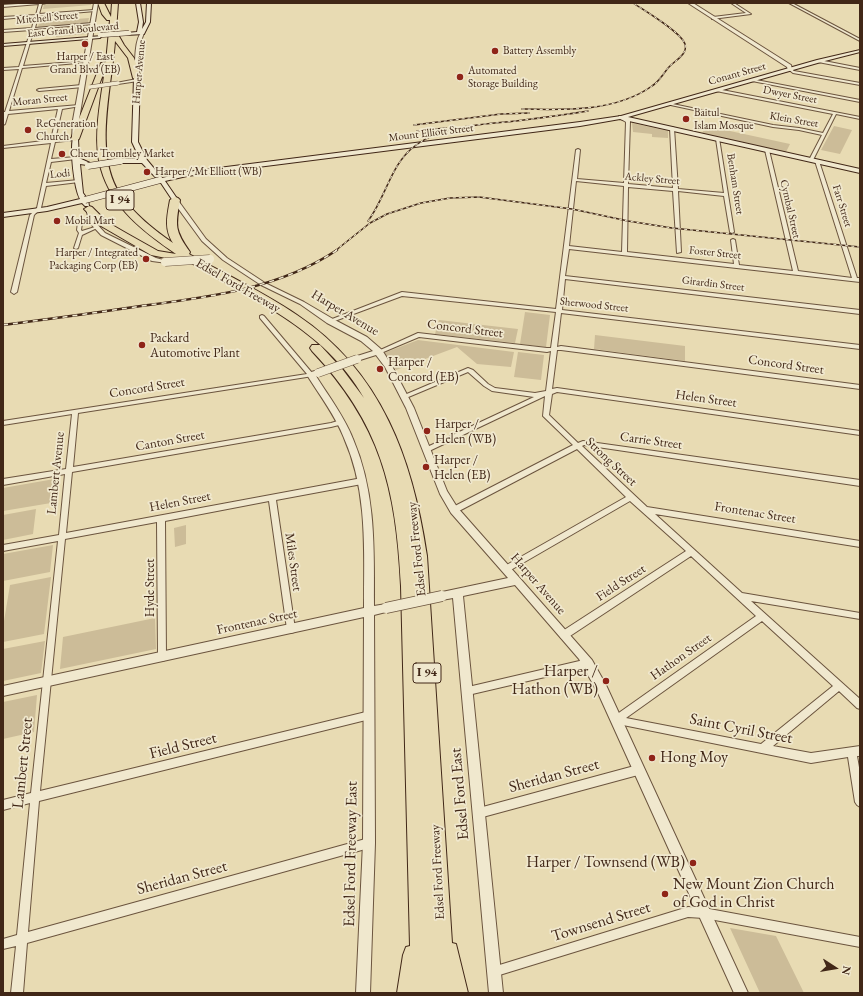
<!DOCTYPE html>
<style>
body{margin:0}
#map{position:relative;width:863px;height:996px;overflow:hidden;background:#e8dbb3;font-family:"EB Garamond",serif}
canvas{display:block}
.frame{position:absolute;inset:0;border:4px solid #412717;pointer-events:none}
.north{position:absolute;left:815px;top:948px;width:40px;height:40px;-webkit-text-stroke:3px #f0e8ce;paint-order:stroke;rotate:102deg;font-size:11px;font-weight:700;line-height:16px;text-align:center;color:#412717}
.north::after{content:'';display:block;margin:auto;width:14px;height:18px;background:#412717;clip-path:polygon(50% 0,100% 100%,50% 72%,0 100%)}
</style>
<div id="map">
<canvas width="863" height="996"></canvas>
<div class="frame"></div>
<div class="north">N</div>
</div>
<script>
const c = document.querySelector('canvas').getContext('2d');
c.lineJoin = 'round';
function paint(path, color) { c.fillStyle = color; c.fill(path, 'evenodd'); }
function stroke(path, color, width, dash) { c.strokeStyle = color; c.lineWidth = width; c.lineCap = dash ? 'butt' : 'round'; c.setLineDash(dash || []); c.stroke(path); }
function write(font, color, halo, rows, align = 'center') {
  c.font = font + ' "EB Garamond",serif'; c.lineWidth = 3.5; c.setLineDash([]); c.textBaseline = 'middle'; c.strokeStyle = halo; c.fillStyle = color; for (const [text, x, y, turn = 0] of rows) {
    c.save(); c.translate(x, y); c.rotate((+turn || 0) * Math.PI / 180); c.textAlign = isNaN(turn) ? turn : align; if (halo) c.strokeText(text, 0, 0); c.fillText(text, 0, 0); c.restore();
  }
}
paint(new Path2D(`
 M64,3H91V5L43,9L44,4Z
 M89,18L88,23L38,27L39,22Z
 M88,25L86,34L56,37L58,28Z
 M632,123L668,131V138L652,137V134L633,132Z
 M707,126L790,144L786,152L702,133Z
 M834,126L852,130L840,154L821,150Z
 M525,312L550,315L546,347L520,344Z
 M439,320L518,329L515,343L435,334Z
 M595,335L685,346V361L594,349Z
 M418,340L514,352L511,367L477,364L457,347L396,370L384,353Z
 M518,352L544,355L541,380L514,377Z
 M60,478L57,502L3,511V488Z
 M36,509L33,534L3,540V515Z
 M186,525V544L175,547L174,528Z
 M53,545L50,572L3,581V554Z
 M51,577L44,634L3,642V627L10,585Z
 M155,618L156,649L60,669L63,637Z
 M45,641L41,673L3,681V649Z
 M37,695L34,732L3,739V702Z
 M730,928L776,936L804,993H760Z`), '#ccbc98');
const minor = new Path2D(`
 M33,3H46L42,4L39,14L94,10L95,11L38,16L35,28L92,23L94,24L34,29L23,66L86,61L88,62L22,68L9,111L79,105L81,106L62,109L55,140L75,138L77,139L75,140L55,142L51,159L76,157L78,158L76,159L51,162L46,183L79,180L81,181L79,182L46,186L41,208L34,215L17,292L14,294L11,292L30,215L37,208L51,143L3,148V146L51,140L58,109L8,114L5,124L3,125L4,114H3V112H5L19,69L3,70V68L19,67L31,30L3,32V30L32,28L35,16L3,19V17L36,15L39,4L3,7V5Z
 M731,3H734L751,14L712,19L713,17L746,13Z
 M789,3H792L860,39V41Z
 M819,60L860,68V70L818,62Z
 M790,68L794,71L860,83V85L793,73L788,69Z
 M137,79L138,81L118,84L116,83Z
 M751,79L860,100V102L752,81Z
 M82,85L83,87L39,91L37,90L39,89Z
 M717,89L860,117V119L836,114L813,160L811,161L809,160L822,135L799,130L773,127L666,104L668,103L773,125L799,128L823,133L833,114L716,91V89Z
 M619,116H621L630,121L628,184L673,188L670,128L672,127L674,128L678,189L724,193L716,139L719,138L734,232L732,233L730,232L724,196L678,191L681,252L677,253L673,191L628,187L627,252L734,264L731,240L733,239L735,240L739,265L793,271L765,150L767,149L769,150L798,271L852,278L815,161L817,160L819,161L857,278H860V282L569,249L565,276L860,310V314L565,279L562,310L860,345V349L561,313L557,347L561,346L860,385V389L561,350H557L552,389L557,388L860,431V435L557,392L552,394L549,415L578,443L583,441L860,480V486L584,445L582,446L647,507L860,541V547L655,514L742,593L860,613V619L751,601L860,699V709L857,708L839,691L773,746L811,753L860,746V756H857L860,773V807L857,805L855,802L848,757L811,763L613,723L612,720L613,717L756,616L691,556L567,638L564,639L561,638L560,635L561,632L686,551L630,501L509,571L506,572L503,571L502,569L503,567L626,497L577,449L457,512H451L450,510L451,508L573,445L543,416L545,396L427,452L424,450L425,448L534,397L492,391L484,386L468,372L406,398H402L401,397L402,396L468,368L473,370L488,384L495,388L535,393L546,391L551,351L547,352L419,337L381,353H377L376,352L418,333L547,348H551L556,312L402,296L332,322L330,323L327,321L402,292L556,309L576,150L578,149L580,150L577,179L624,183L626,122L619,118ZM576,181L624,186L622,252L569,246ZM762,621L833,686L761,744L626,718Z
 M78,222L82,223L81,230L82,231L95,227L97,228L82,235L78,248L76,249L74,248L79,233L77,230Z
 M262,315L264,316L313,374L314,375L313,376L78,413L73,467L331,423L341,420L344,422L343,424L331,427L72,472L66,533L362,478L365,481L362,484L276,500L295,629L294,632L291,633L288,632L287,629L269,501L165,521L166,657L165,660L162,661L159,660L158,657L157,522L65,539L40,791L370,711L373,712L374,715L373,718L370,719L39,801L28,932L369,838L372,840L374,843L372,846L369,848L27,943L23,993H11L16,946L3,949V939L17,935L30,803L3,810V800L31,793L58,541L3,551V545L59,535L65,474L3,485V479L66,469L72,414L3,425V421L307,374L260,318V316Z
 M588,659L591,660L592,663L591,666L588,667L468,695L465,694L464,691L465,688L468,687Z
 M638,765L641,767L643,770L641,773L638,775L479,818L476,816L474,813L476,810L479,808Z
 M688,907L704,908L860,937V947L704,918L688,917L493,977L489,976L488,972L489,968L493,967Z`);
const tertiary = new Path2D(`
 M94,3H98L79,120L78,138L75,140L72,138L73,120Z
 M688,3H693L791,65L792,69L788,70L787,67Z
 M142,32L144,33L141,41L139,78L137,79L135,78C135,67 134,38 142,32Z
 M173,199H177L206,239L227,258L265,283L304,302L333,319L367,337L382,350L392,366L414,408L447,491L457,507L592,660L606,685L748,993H734L598,693L579,659L515,585L463,596L503,993H489L453,598L442,600L438,599L437,596L438,593L442,592L508,578L451,513L440,494L406,408L385,367L376,355L357,361L353,359L354,357L373,351L361,341L327,323L300,304L261,285L223,260L202,241L172,200Z
 M89,207L92,209L96,223L105,233L156,258L167,261V263L152,261L101,235L90,223L86,209Z
 M318,370L322,373L316,376C329,397 344,416 353,439C376,493 374,548 374,606L386,604L390,605L391,608L390,611L374,615L375,843L370,993H356L363,843L364,617L3,696V686L364,608C364,551 368,492 344,438C335,415 320,396 307,375L308,373Z`);
const secondary = new Path2D(`
 M136,3H140L143,22L142,29L146,22L147,3H151L150,22L144,34L126,35V33L137,32L139,22Z
 M102,36L100,38L3,46V44Z
 M860,50V52L821,62L628,117L860,169V173L620,119L580,126L187,176L165,181L178,200L175,202L173,201L161,183L142,163H121L118,161L121,159H140L132,142L134,78L137,76L140,78L138,142L147,160L162,178L187,172L580,122L621,116L817,60Z
 M73,138L78,139L79,158L90,163L87,165L80,164L83,193L88,200L89,206H85L82,203L47,211L3,217V213L47,207L80,199C74,188 70,150 73,138Z`);
const motorway = new Path2D(`
 M98,3H104L111,17L112,3H118L116,31L124,45L134,58L141,78L137,80L133,78L128,58L115,41C112,87 93,153 120,194C134,214 154,230 173,243C164,229 167,216 170,200L175,197L178,198L180,200C175,226 175,231 190,252L189,254C225,274 263,292 297,315C382,372 413,460 427,556L452,943L456,944L468,993H397L403,955L406,947L410,946L401,586C396,488 381,424 312,351L310,348L312,345H320L343,370L364,398C325,328 247,297 181,257L176,260L151,255L101,226L84,209L89,206L92,207L107,222L126,233L158,251L176,254C144,232 112,208 101,169C92,139 101,99 105,69L79,139L75,141L71,139L101,63L106,62L110,20H107L102,14Z`);
stroke(minor, '#6b543e', 2);
stroke(tertiary, '#6b543e', 2);
stroke(secondary, '#412717', 2);
stroke(motorway, '#412717', 2);
paint(minor, '#f0e8ce');
paint(tertiary, '#f0e8ce');
paint(secondary, '#f0e8ce');
paint(motorway, '#e8dbb3');
const railFar1 = new Path2D(`
 M858,3H860
 M522,109C564,110 616,112 652,86C660,81 664,72 670,66C676,60 688,54 685,44C681,32 645,11 633,3
 M414,125L501,114L529,113
 M417,131L446,128
 M368,221C384,200 389,172 407,153C434,125 480,125 516,121C540,118 564,115 588,111
 M335,251L370,223L387,214L421,203L450,198L479,197L572,209L628,221L672,228L860,247`);
const rail = new Path2D(`
 M3,325C49,319 95,313 141,306C209,297 279,289 337,250`);
stroke(railFar1, '#412717', 1.5);
stroke(rail, '#412717', 2.5);
stroke(railFar1, '#f0e8ce', 1, [3]);
stroke(rail, '#f0e8ce', 1.5, [5]);
const minorBridge = new Path2D(`
 M90,87L118,83`);
const tertiaryBridgeFar1 = new Path2D(`
 M165,262L210,259
 M318,373L357,359`);
const tertiaryBridge = new Path2D(`
 M386,608L442,596`);
const secondaryBridgeFar1 = new Path2D(`
 M100,35L129,33`);
const secondaryBridge = new Path2D(`
 M88,166L121,161
 M85,200L160,180`);
stroke(minorBridge, '#6b543e', 4.5, []);
stroke(tertiaryBridgeFar1, '#6b543e', 9, []);
stroke(tertiaryBridge, '#6b543e', 12, []);
stroke(secondaryBridgeFar1, '#412717', 5.5, []);
stroke(secondaryBridge, '#412717', 7, []);
stroke(minorBridge, '#f0e8ce', 3.5);
stroke(tertiaryBridgeFar1, '#f0e8ce', 8);
stroke(tertiaryBridge, '#f0e8ce', 10);
stroke(secondaryBridgeFar1, '#f0e8ce', 4.5);
stroke(secondaryBridge, '#f0e8ce', 6);
for (const [x, y, r, color] of [
 [85,44,4,"#8f2418"],
 [495,51,4,"#8f2418"],
 [460,77,4,"#8f2418"],
 [686,119,4,"#8f2418"],
 [28,130,4,"#8f2418"],
 [62,154,4,"#8f2418"],
 [147,172,4,"#8f2418"],
 [57,221,4,"#8f2418"],
 [146,259,4,"#8f2418"],
 [142,345,4,"#8f2418"],
 [380,369,4,"#8f2418"],
 [427,431,4,"#8f2418"],
 [426,467,4,"#8f2418"],
 [606,681,4,"#8f2418"],
 [652,758,4,"#8f2418"],
 [693,863,4,"#8f2418"],
 [665,894,4,"#8f2418"]
]) { const dot = new Path2D(); dot.arc(x, y, r, 0, 2 * Math.PI); c.fillStyle = color; c.fill(dot); stroke(dot, '#f0e8ce', 1.5); }
write('11px', '#412717', '#f0e8ce', [
 ["Mitchell Street",47,18,-5],
 ["East Grand Boulevard",73,30,-5],
 ["Harper Avenue",139,72,-85],
 ["Conant Street",737,74,-16],
 ["Dwyer Street",790,95,11],
 ["Moran Street",40,100,-6],
 ["Klein Street",794,120,10],
 ["Mount Elliott Street",431,133,-7],
 ["Lodi",60,174,-6],
 ["Ackley Street",652,179,5],
 ["Benham Street",735,184,81],
 ["Farr Street",842,206,73],
 ["Cymbal Street",790,209,77],
 ["Foster Street",715,253,6],
 ["Girardin Street",713,284,7],
 ["Sherwood Street",594,305,6]
]);
write('11px', '#412717', '#f0e8ce', [
 ["Battery Assembly",503,51],
 ["Harper / East",85,57,"center"],
 ["Grand Blvd (EB)",85,70,"center"],
 ["Automated",468,71],
 ["Storage Building",468,84],
 ["Baitul",694,113],
 ["Islam Mosque",694,126],
 ["ReGeneration",36,124],
 ["Church",36,137],
 ["Chene Trombley Market",70,154],
 ["Harper / Mt Elliott (WB)",155,172],
 ["Mobil Mart",65,221],
 ["Harper / Integrated",138,253,"right"],
 ["Packaging Corp (EB)",138,266,"right"]
], 'left');
for (const [x, y, w] of [
 [120,200,28],
 [427,673,28]
]) { const box = new Path2D(); box.roundRect(x - w / 2, y - 10, w, 20, 3); c.fillStyle = '#f0e8ce'; c.fill(box); stroke(box, '#412717', 1); }
write('bold 12px', '#412717', null, [
 ["I 94",120,200],
 ["I 94",427,673]
]);
write('13px', '#412717', '#f0e8ce', [
 ["Edsel Ford Freeway",238,286,30],
 ["Harper Avenue",345,313,31],
 ["Concord Street",465,329,7],
 ["Concord Street",786,365,8],
 ["Concord Street",147,388,-9],
 ["Helen Street",706,399,8],
 ["Canton Street",170,441,-10],
 ["Carrie Street",651,441,8],
 ["Strong Street",611,462,43],
 ["Lambert Avenue",56,473,-84],
 ["Helen Street",180,502,-11],
 ["Frontenac Street",755,513,9],
 ["Edsel Ford Freeway",417,549,-96],
 ["Miles Street",293,562,82],
 ["Field Street",621,583,-33],
 ["Harper Avenue",538,584,49],
 ["Hyde Street",150,588,-90],
 ["Frontenac Street",257,622,-12],
 ["Hathon Street",681,657,-35],
 ["Edsel Ford Freeway",438,872,-93]
]);
write('13px', '#412717', '#f0e8ce', [
 ["Packard",150,338],
 ["Automotive Plant",150,353],
 ["Harper /",388,362],
 ["Concord (EB)",388,377],
 ["Harper /",435,424],
 ["Helen (WB)",435,439],
 ["Harper /",434,460],
 ["Helen (EB)",434,475]
], 'left');
write('16px', '#412717', '#f0e8ce', [
 ["Harper /",598,672],
 ["Hathon (WB)",598,690],
 ["Hong Moy",660,758,"left"],
 ["Harper / Townsend (WB)",685,863],
 ["New Mount Zion Church",673,885,"left"],
 ["of God in Christ",673,903,"left"]
], 'right');
write('16px', '#412717', '#f0e8ce', [
 ["Saint Cyril Street",741,729,11],
 ["Field Street",183,746,-14],
 ["Lambert Street",23,763,-84],
 ["Sheridan Street",554,776,-15],
 ["Edsel Ford East",460,794,-95],
 ["Edsel Ford Freeway East",351,854,-89],
 ["Sheridan Street",182,878,-15],
 ["Townsend Street",601,922,-17]
]);
</script>
